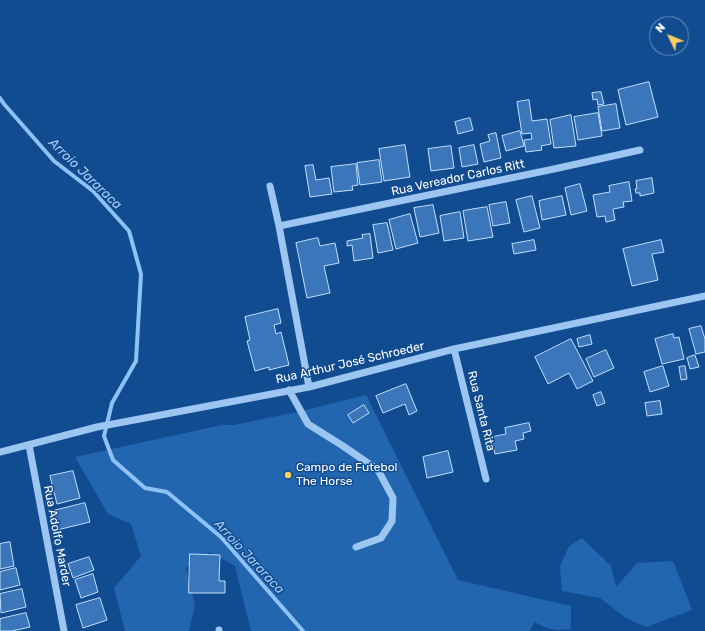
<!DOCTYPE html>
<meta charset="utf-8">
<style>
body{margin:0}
#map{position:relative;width:705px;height:631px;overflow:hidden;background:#114c90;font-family:Rubik,sans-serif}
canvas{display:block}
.north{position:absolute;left:649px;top:16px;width:40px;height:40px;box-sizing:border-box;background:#114c90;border:1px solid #7094bc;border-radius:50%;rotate:313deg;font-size:11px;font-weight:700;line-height:16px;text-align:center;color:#fff}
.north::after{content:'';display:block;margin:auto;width:14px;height:18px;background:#ffcc5e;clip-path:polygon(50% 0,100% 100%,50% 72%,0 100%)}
</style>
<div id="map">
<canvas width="705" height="631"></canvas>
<div class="north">N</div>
</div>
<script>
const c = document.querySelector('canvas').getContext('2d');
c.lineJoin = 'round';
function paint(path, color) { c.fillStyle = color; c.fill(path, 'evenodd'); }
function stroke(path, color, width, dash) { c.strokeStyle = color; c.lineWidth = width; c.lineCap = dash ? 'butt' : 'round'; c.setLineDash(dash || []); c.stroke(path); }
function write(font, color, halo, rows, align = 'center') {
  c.font = font + ' Rubik,sans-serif'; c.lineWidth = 3; c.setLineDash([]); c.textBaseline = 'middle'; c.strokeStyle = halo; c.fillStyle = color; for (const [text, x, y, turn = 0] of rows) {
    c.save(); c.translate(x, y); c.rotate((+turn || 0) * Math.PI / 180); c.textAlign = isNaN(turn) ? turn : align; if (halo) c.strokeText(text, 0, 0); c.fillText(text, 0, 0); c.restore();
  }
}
paint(new Path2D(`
 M366,395L458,580L571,606V629C555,631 548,630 535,622L529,631H251L235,566L210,552L186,568L195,605L189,631H125L114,588L141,556L131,524L108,514L75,457L222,425H234L306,410Z
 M582,538L611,566L616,587L637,563L673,561L692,610L646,627L626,618L600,598L562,591L560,566L569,546Z`), '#2366b0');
stroke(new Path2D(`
 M0,98L4,104L54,161L93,191L129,231L141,274L136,361L112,403L104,436L113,460L145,488L167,492L221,537L303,631`), '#8ec1f6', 4);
const building = new Path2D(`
 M649,82L658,117L626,125L618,90Z
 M601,92L604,104L598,105L597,99L593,100L592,93Z
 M529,100L532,121L547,119L551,144L541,146L542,150L526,152L524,140L532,139L531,133L522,134L517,102Z
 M616,104L620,128L602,131L598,107Z
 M598,113L602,136L578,140L574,117Z
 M571,115L576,146L554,148L550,120Z
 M470,118L473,130L458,134L455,122Z
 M520,131L524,146L506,151L502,136Z
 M496,133L501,158L484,162L480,144L490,141L488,135Z
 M405,145L410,177L384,181L379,149Z
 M474,145L478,164L462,167L459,148Z
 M451,146L454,168L431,171L428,149Z
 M379,160L382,182L360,185L357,163Z
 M356,164L358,185L352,186L353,190L334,192L331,167Z
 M313,165L316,180L329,178L332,194L310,197L305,166Z
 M652,178L654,193L640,196V193H636L635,189H637L636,181Z
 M629,182L632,201L623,202L624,207L613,209L615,220L606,222L605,216L597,217L593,195L610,192L609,186Z
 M580,184L587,211L571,215L565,188Z
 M532,196L540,228L524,232L516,200Z
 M562,196L566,215L542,220L539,201Z
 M506,202L510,223L493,226L489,205Z
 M433,205L439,233L420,237L414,208Z
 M487,207L493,237L468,241L463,211Z
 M460,212L464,238L444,241L440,216Z
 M410,214L418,243L396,249L389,220Z
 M387,223L393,250L378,253L373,225Z
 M370,234L373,258L354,261L352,245L347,246V241L363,238L362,235Z
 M318,238L320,246L335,243L339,263L324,266L330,293L307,298L296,243Z
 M534,240L536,250L514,254L512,244Z
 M661,240L664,252L652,254L658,280L632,286L623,249Z
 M278,309L281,323L274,325L276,334L281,332L289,365L269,370V367L255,371L247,341L250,340L245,317Z
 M701,326L705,339V352L696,354L689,329Z
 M673,334L674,338L679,337L684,359L662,364L655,339Z
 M590,335L592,344L579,347L577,339Z
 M571,339L593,381L577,389L569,373L548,384L535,357Z
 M606,350L614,368L594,377L586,359Z
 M695,355L699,367L690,369L687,358Z
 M663,366L669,386L650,392L644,372Z
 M685,366L687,379L681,380L679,367Z
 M406,384L417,411L409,415L405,404L383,413L376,396Z
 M601,392L605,403L597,406L593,395Z
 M660,401L662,414L647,416L645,403Z
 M364,405L369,413L353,423L348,415Z
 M529,423L531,431L523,433L524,439L515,441L517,450L495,454L491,437L506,434L505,428Z
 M448,451L453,472L427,478L423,457Z
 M73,471L80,498L57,504L50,476Z
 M85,503L90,522L57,530L53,511Z
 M10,542L14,566L0,569V544Z
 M190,554L220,555L219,581H225V593H189Z
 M89,557L94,570L73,578L68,564Z
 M16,568L20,585L0,590V572Z
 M93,574L98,592L81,598L75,580Z
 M22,589L26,607L1,613L0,594Z
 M100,598L107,620L83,628L76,605Z
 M26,613L30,627L12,631H0V619Z`);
paint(building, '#3a76b9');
stroke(building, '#c4dffd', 1);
stroke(new Path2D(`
 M270,186L279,226L309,387
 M279,226L554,169L640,150
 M454,349L486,479
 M289,390L308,424L343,446L378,470L393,498L392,521L381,538L356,547
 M29,445L64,631
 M0,452L97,427L309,387L454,349L705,296
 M219,630V631`), '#9cc5f2', 7);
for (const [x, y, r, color] of [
 [288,475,4,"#ffcc5e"]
]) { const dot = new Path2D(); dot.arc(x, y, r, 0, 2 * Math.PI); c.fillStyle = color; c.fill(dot); stroke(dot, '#114c90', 1.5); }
write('12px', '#fff', '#114c90', [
 ["Rua Vereador Carlos Ritt",458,178,-12],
 ["Rua Arthur José Schroeder",350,363,-13],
 ["Rua Santa Rita",481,411,76],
 ["Rua Adolfo Marder",57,536,79]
]);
write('12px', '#fff', '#114c90', [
 ["Campo de Futebol",296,468],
 ["The Horse",296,482]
], 'left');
write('italic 13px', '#a8cff9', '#114c90', [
 ["Arroio Jararaca",85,174,44],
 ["Arroio Jararaca",249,557,47]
]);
</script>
